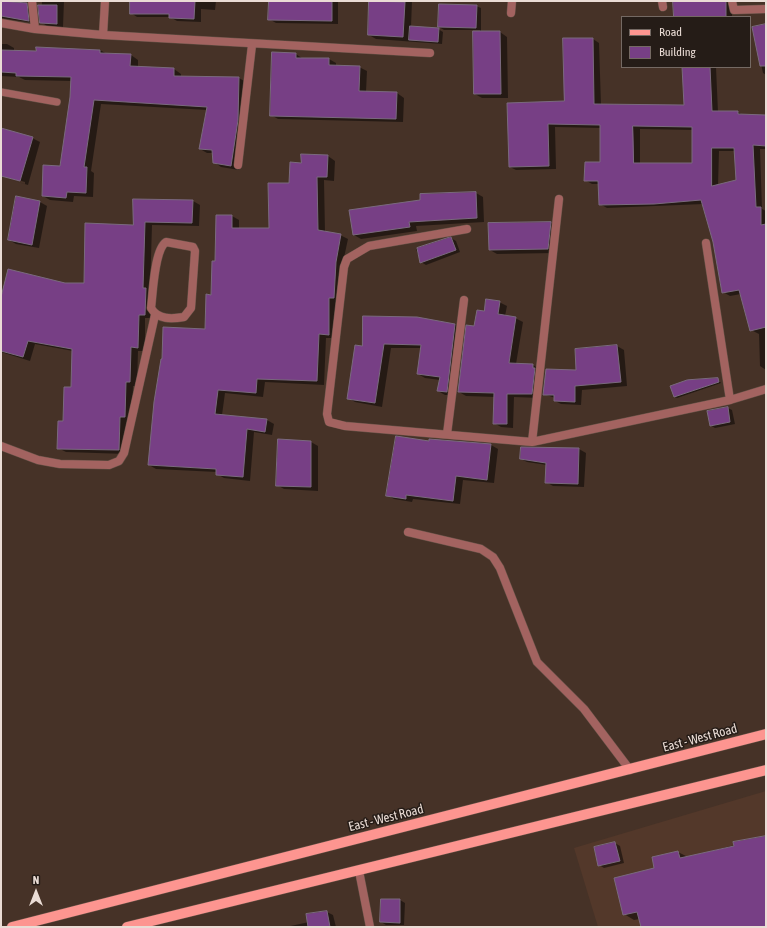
<!DOCTYPE html>
<style>
body{margin:0}
#map{position:relative;width:767px;height:928px;overflow:hidden;background:#463227;font-family:"Asap Condensed",sans-serif}
canvas{display:block}
.frame{position:absolute;inset:0;border:2px solid #eadcd5;pointer-events:none}
.legend{position:absolute;left:621px;top:16px;width:130px;height:52px;box-sizing:border-box;background:#251c17;border:1px solid #746963;margin:0;padding:5px 7px;list-style:none;font-size:12px;color:#eadcd5}
.legend li{display:flex;align-items:center;gap:8px;height:20px}
.legend b{width:20px;border:1px solid #746963}
.north{position:absolute;left:16px;top:872px;width:40px;height:40px;-webkit-text-stroke:3px #251c17;paint-order:stroke;rotate:0deg;font-size:11px;font-weight:700;line-height:16px;text-align:center;color:#eadcd5}
.north::after{content:'';display:block;margin:auto;width:14px;height:18px;background:#eadcd5;clip-path:polygon(50% 0,100% 100%,50% 72%,0 100%)}
</style>
<div id="map">
<canvas width="767" height="928"></canvas>
<div class="frame"></div>
<ul class="legend">
<li><b style="height:5px;background:#fd9590"></b>Road</li>
<li><b style="height:11px;background:#773f85"></b>Building</li>
</ul>
<div class="north">N</div>
</div>
<script>
const c = document.querySelector('canvas').getContext('2d');
c.lineJoin = 'round';
function paint(path, color) { c.fillStyle = color; c.fill(path, 'evenodd'); }
function stroke(path, color, width, dash) { c.strokeStyle = color; c.lineWidth = width; c.lineCap = dash ? 'butt' : 'round'; c.setLineDash(dash || []); c.stroke(path); }
function write(font, color, halo, rows, align = 'center') {
  c.font = font + ' "Asap Condensed",sans-serif'; c.lineWidth = 3; c.setLineDash([]); c.textBaseline = 'middle'; c.strokeStyle = halo; c.fillStyle = color; for (const [text, x, y, turn = 0] of rows) {
    c.save(); c.translate(x, y); c.rotate((+turn || 0) * Math.PI / 180); c.textAlign = isNaN(turn) ? turn : align; if (halo) c.strokeText(text, 0, 0); c.fillText(text, 0, 0); c.restore();
  }
}
paint(new Path2D(`
 M766,791V927H598L574,848Z`), '#53382a');
paint(new Path2D(`
 M1,1H24V3L32,7L34,23L1,18Z
 M42,1H64L63,27L47,26L41,22Z
 M131,1H216L215,10L201,9V22L177,21L170,17H137L131,13Z
 M270,1H338V24L276,23L269,19Z
 M370,1H412L411,27L438,29L443,32L442,44L376,39L369,35Z
 M674,1H732V17H675Z
 M476,6L481,8V32H500L507,37L508,98H482L475,94L480,30H444L439,27Z
 M766,25V75L763,73L753,27Z
 M593,39L599,43L601,105L685,106L683,67H716L718,112H738L744,116H766V149H760L762,209L766,211V370L760,366L759,334L751,330L741,294L730,296L723,292L714,241L704,204L607,208L600,204L599,184H592L585,180L601,163V128L555,127L556,169L516,170L510,167L565,102ZM640,129L693,130V164H640ZM719,151H736L737,180L718,186Z
 M1,44H7L14,48V52H37V48L100,50L107,54L131,55L138,60V68L174,69L181,74V77L239,78L246,82L245,125L239,170L221,167L214,162V153H207L200,149L207,110L101,104L91,171L94,173L93,197L74,196L73,202L50,200L43,196L61,167L71,97L72,81L25,80L19,77L1,76Z
 M296,54L303,59H329L336,63V66L359,67L367,71L366,92L397,93L404,98L403,122L278,119L271,115Z
 M1,129L32,138L40,142L28,185L1,177L25,184V182L1,175Z
 M328,156L335,161L334,181L324,180L325,232L340,235L348,239L342,267L336,338H326L324,385L265,382L263,397L225,393L222,415L267,420L274,424L272,435L254,432L250,481L224,478L217,474V472L156,469L149,465L206,330L216,262L232,216L239,220V229H270L290,184L302,164Z
 M476,193L483,197L484,222L416,226L417,231L361,239L354,235Z
 M193,201L200,205L199,226L152,225L150,292L152,318H145V351H138L137,386H133L132,420H127L126,454L66,452L58,448L72,388L73,351L35,344L30,361L1,352V301L65,284H85L134,226Z
 M40,202L47,206L39,248L16,244L9,240Z
 M551,223L558,227L555,253L497,254L490,250Z
 M451,238L456,241L460,252L426,265L421,262L416,249Z
 M499,302L507,306L505,316L515,318L523,322L516,364L533,365L540,369L539,398L514,397L513,428L501,427L494,423L495,397L466,396L459,392L475,327L485,312Z
 M417,318L455,324L462,329L454,395H445L438,391L440,380L425,378L418,374L422,348H391L382,407L355,402L348,398L363,348Z
 M617,346L624,350L627,386L582,390L581,405L561,404L555,401V398L544,394Z
 M718,379L721,383L677,398L675,397Z
 M728,408L732,410L735,424L715,428L710,425Z
 M311,442L318,446V491L284,489L277,485Z
 M491,445L498,449L494,483L463,480L460,504L413,499L412,502L394,499L387,495Z
 M522,448L579,449L586,453L584,487L553,486L546,482L547,465L527,462L521,459Z
 M766,837V927H642L640,919L634,920L624,914L655,869L678,852L688,857Z
 M615,843L620,846L624,863L604,868L599,865Z
 M382,900H400L405,903L404,925H386L381,922Z
 M327,912L333,915L336,927H286L309,922Z`), '#0007');
const building = new Path2D(`
 M1,1L27,3L29,21L1,16Z
 M130,1H195L194,19L169,18V14H130Z
 M269,1H332V21L268,20Z
 M369,1L405,2L403,37L368,35Z
 M673,1H726V17H674Z
 M439,4L477,5L476,28L438,27Z
 M38,5H57V24L40,23Z
 M766,24V66H760L752,27Z
 M410,26L439,28L438,42L409,40Z
 M473,31H500L501,94H474Z
 M563,38H593L594,104L684,105L682,67H710L712,111H738V114L766,115V146L753,145L756,207H761V225L766,224V327L750,331L739,290L722,293L713,242L701,200L654,204L599,205L598,181H584L585,162H600V125L548,124L549,166L509,167L507,103L564,101ZM633,126L692,127V163H634ZM712,148H734L736,180L712,186Z
 M36,47L100,50V53L131,54L130,66L174,68V76L239,77L238,120L231,166L213,163L212,150L199,149L207,107L94,100L84,167H87L86,193L67,192L66,198L42,196L43,165L60,166L70,97L71,77L16,76V73L1,72V50L36,51Z
 M272,52L296,53V58H329V65L360,66L359,91L397,92L396,119L270,116Z
 M1,128L33,137L20,181L1,176Z
 M301,154L328,155L327,177H317L318,230L341,234L336,262L334,298H329V335L319,334L317,381L257,379L256,393L218,390L215,414L267,419L265,432L247,429L243,477L216,475V469L148,465L154,402L161,359H162L163,327L205,329L206,294L211,295L212,261H215L216,215H232V228H269L268,183H289L290,162L301,163Z
 M476,192L477,218L409,222L410,227L353,235L349,210L420,200V194Z
 M16,196L40,201L32,245L8,240Z
 M133,199L193,200L192,223L145,222L143,288H146L145,315H139L138,348L131,347L130,382H126L125,417H120L119,450L57,449L58,421H63L64,387H71L72,349L28,341L23,357L1,351V297L8,269L65,283H84L85,223L133,225Z
 M551,222L548,249L489,250L488,223Z
 M451,237L456,250L420,263L417,248Z
 M486,299L500,301L498,314L516,317L509,363L533,364V368H535L532,394H507V424H493L494,393L458,392L466,325L474,326L477,310L484,311Z
 M363,316L417,317L455,324L447,392L437,391L440,377L417,374L421,345L384,344L375,403L347,399L355,345L362,346Z
 M617,345L621,382L575,386V402L554,401V395H543L546,369L576,370L575,349Z
 M718,378L719,382L674,397L670,386L687,380Z
 M728,407L730,422L710,426L707,411Z
 M396,436L429,441V439L491,444L487,480L456,476L453,501L406,495V499L386,496Z
 M278,439L311,441V487L276,486Z
 M521,447L579,448L578,484L545,483L546,463L520,459Z
 M766,836V927H641L637,912L623,915L614,878L654,868L652,857L678,851L680,858L734,846L733,842Z
 M615,842L620,861L598,866L594,847Z
 M381,899H400V923L380,922Z
 M327,911L330,927H308L306,914Z`);
paint(building, '#773f85');
stroke(building, '#7a6a7e', 1);
const lane = new Path2D(`
 M1,92L57,102`);
const street = new Path2D(`
 M32,1L35,29
 M662,1L663,7
 M732,1L734,10L766,9
 M511,13L512,1
 M1,23L35,29L103,35L430,53
 M103,35L105,1
 M238,165L252,45
 M467,229L369,246L347,259L344,267L327,414L329,422L345,426L532,442L730,400L766,389
 M166,242L193,247L195,251L191,308L184,317C172,319 158,320 151,308C153,294 154,250 166,242Z
 M706,243L730,400
 M447,434L464,300
 M532,442L559,199
 M1,446L38,460L60,464L109,465L119,461L124,453L155,315
 M408,532L481,549L493,557L500,568L537,662L584,709L630,770
 M359,871L370,927`);
const primary = new Path2D(`
 M12,927L766,734
 M127,927L766,770`);
stroke(lane, '#645146', 8);
stroke(street, '#645146', 9);
stroke(primary, '#645146', 11);
stroke(lane, '#a36360', 7);
stroke(street, '#a36360', 8);
stroke(primary, '#fd9590', 10);
write('13px', '#eadcd5', '#251c17', [
 ["East - West Road",700,738,-15],
 ["East - West Road",386,818,-14]
]);
</script>
